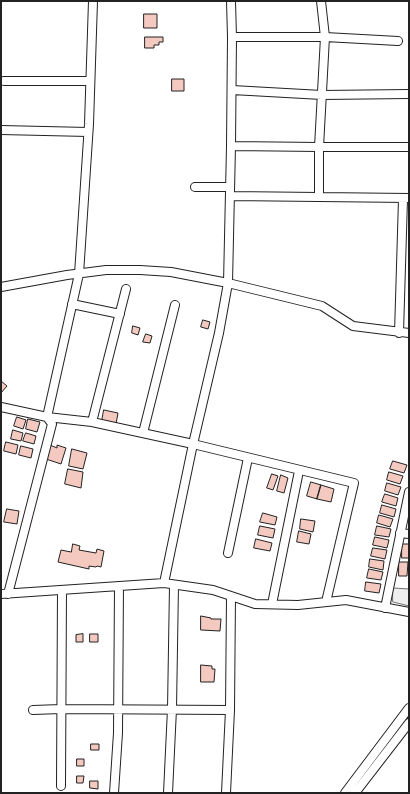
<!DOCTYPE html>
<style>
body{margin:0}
#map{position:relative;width:410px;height:794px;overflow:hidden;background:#fff;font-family:"Fira Sans",sans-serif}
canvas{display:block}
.frame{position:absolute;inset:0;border:2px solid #222;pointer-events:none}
</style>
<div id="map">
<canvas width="410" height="794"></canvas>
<div class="frame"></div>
</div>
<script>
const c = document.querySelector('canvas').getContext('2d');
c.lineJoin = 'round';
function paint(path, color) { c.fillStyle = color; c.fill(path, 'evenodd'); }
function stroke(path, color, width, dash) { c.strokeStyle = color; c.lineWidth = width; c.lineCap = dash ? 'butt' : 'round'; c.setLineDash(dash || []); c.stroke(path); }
const green = new Path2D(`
 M393,588L409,589V606L393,602Z`);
paint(green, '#eee');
stroke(green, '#6f6f6f', 1);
const building = new Path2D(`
 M144,14H157V28H144Z
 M145,37H163V42H159V45H154V48H145Z
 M172,79H184V91H172Z
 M203,320L210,322L208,329L201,327Z
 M133,326L140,328L138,335L132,333Z
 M146,334L152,336L150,343L143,342Z
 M1,381L7,386L1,393Z
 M104,410L118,413L116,424L102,421Z
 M17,417L26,420L23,429L14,426Z
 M28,419L40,422L37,432L26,429Z
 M13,430L23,433L21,441L11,439Z
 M26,433L36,436L34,444L23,441Z
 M6,442L18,445L16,454L4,451Z
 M50,445L57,448V445L66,448L61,464L46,459Z
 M21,446L33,449L31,458L19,455Z
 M72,449L87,453L83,469L69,466Z
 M393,461L407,465L404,473L390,469Z
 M68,469L83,472L81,488L65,484Z
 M389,472L403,476L400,484L387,480Z
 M272,474L278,476L273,490L267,488Z
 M281,475L288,478L284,493L277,491Z
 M311,482L321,485L317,499L307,496Z
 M387,483L401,487L398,495L385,491Z
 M321,485L334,489L331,502L317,499Z
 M385,494L398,498L396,506L382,502Z
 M382,505L396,509L394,517L380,513Z
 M7,509L19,511L17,524L4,522Z
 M263,513L277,517L275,525L260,522Z
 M379,515L393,519L390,527L377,523Z
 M301,519L315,521L313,532L300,529Z
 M260,526L275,529L273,538L258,535Z
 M377,526L391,529L389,537L375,535Z
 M299,531L311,534L309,544L297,542Z
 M375,537L389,540L387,548L373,545Z
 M256,539L272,543L270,551L254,548Z
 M73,544L80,546L79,550L96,553L97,549L104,551L101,567L97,566L96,567L89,566V569L58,562L61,550L71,552Z
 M402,544H409V558H402Z
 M373,548L387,550L385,559L371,556Z
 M370,559L384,561L383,570L369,567Z
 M399,562H408L407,576H399Z
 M369,569L383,572L381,580L367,578Z
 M366,582L381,584L379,593L365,591Z
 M201,616L211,618V619H221L220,631L201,630Z
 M83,634V642H76V635Z
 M90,634H98V642H90Z
 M201,665L212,666V669H215L214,682H201Z
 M91,744H99V750H91Z
 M77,759H84V766H77Z
 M77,776H84L83,783H77Z
 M90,781H98V789L90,788Z`);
paint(building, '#f3c9c0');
stroke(building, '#222', 1);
const minor = new Path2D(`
 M93,1L89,124L79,274L47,417L92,422L193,444L219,333L228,283L231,146
 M231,1L232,37H325L319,147L231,146L232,37
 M321,1L325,37L398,41
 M4,81H90
 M232,90L322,95L409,94
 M1,130L88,132
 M195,187H230
 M230,196L319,197V147H409
 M319,197L409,198
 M1,287L67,275L106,270H140L171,272L228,283L322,306L353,326L409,333
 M72,304L120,314
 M399,333L403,199
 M1,407L47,417L52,424L8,594
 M92,422L126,289
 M143,433L175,305
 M400,533L409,534
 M228,553L248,458
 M164,583L193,444L354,483L326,602
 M1,594L164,583L213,590L255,604L298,605L346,600L409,612
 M272,604L299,471
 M385,608L409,492
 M33,710L61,709L230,710L226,793
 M230,710L231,596
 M61,786L62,590
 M114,793L118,733L119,586
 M168,793L172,709L174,585
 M345,793L409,708
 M355,793L409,723`);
stroke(minor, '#222', 10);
stroke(minor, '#fff', 8);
</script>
